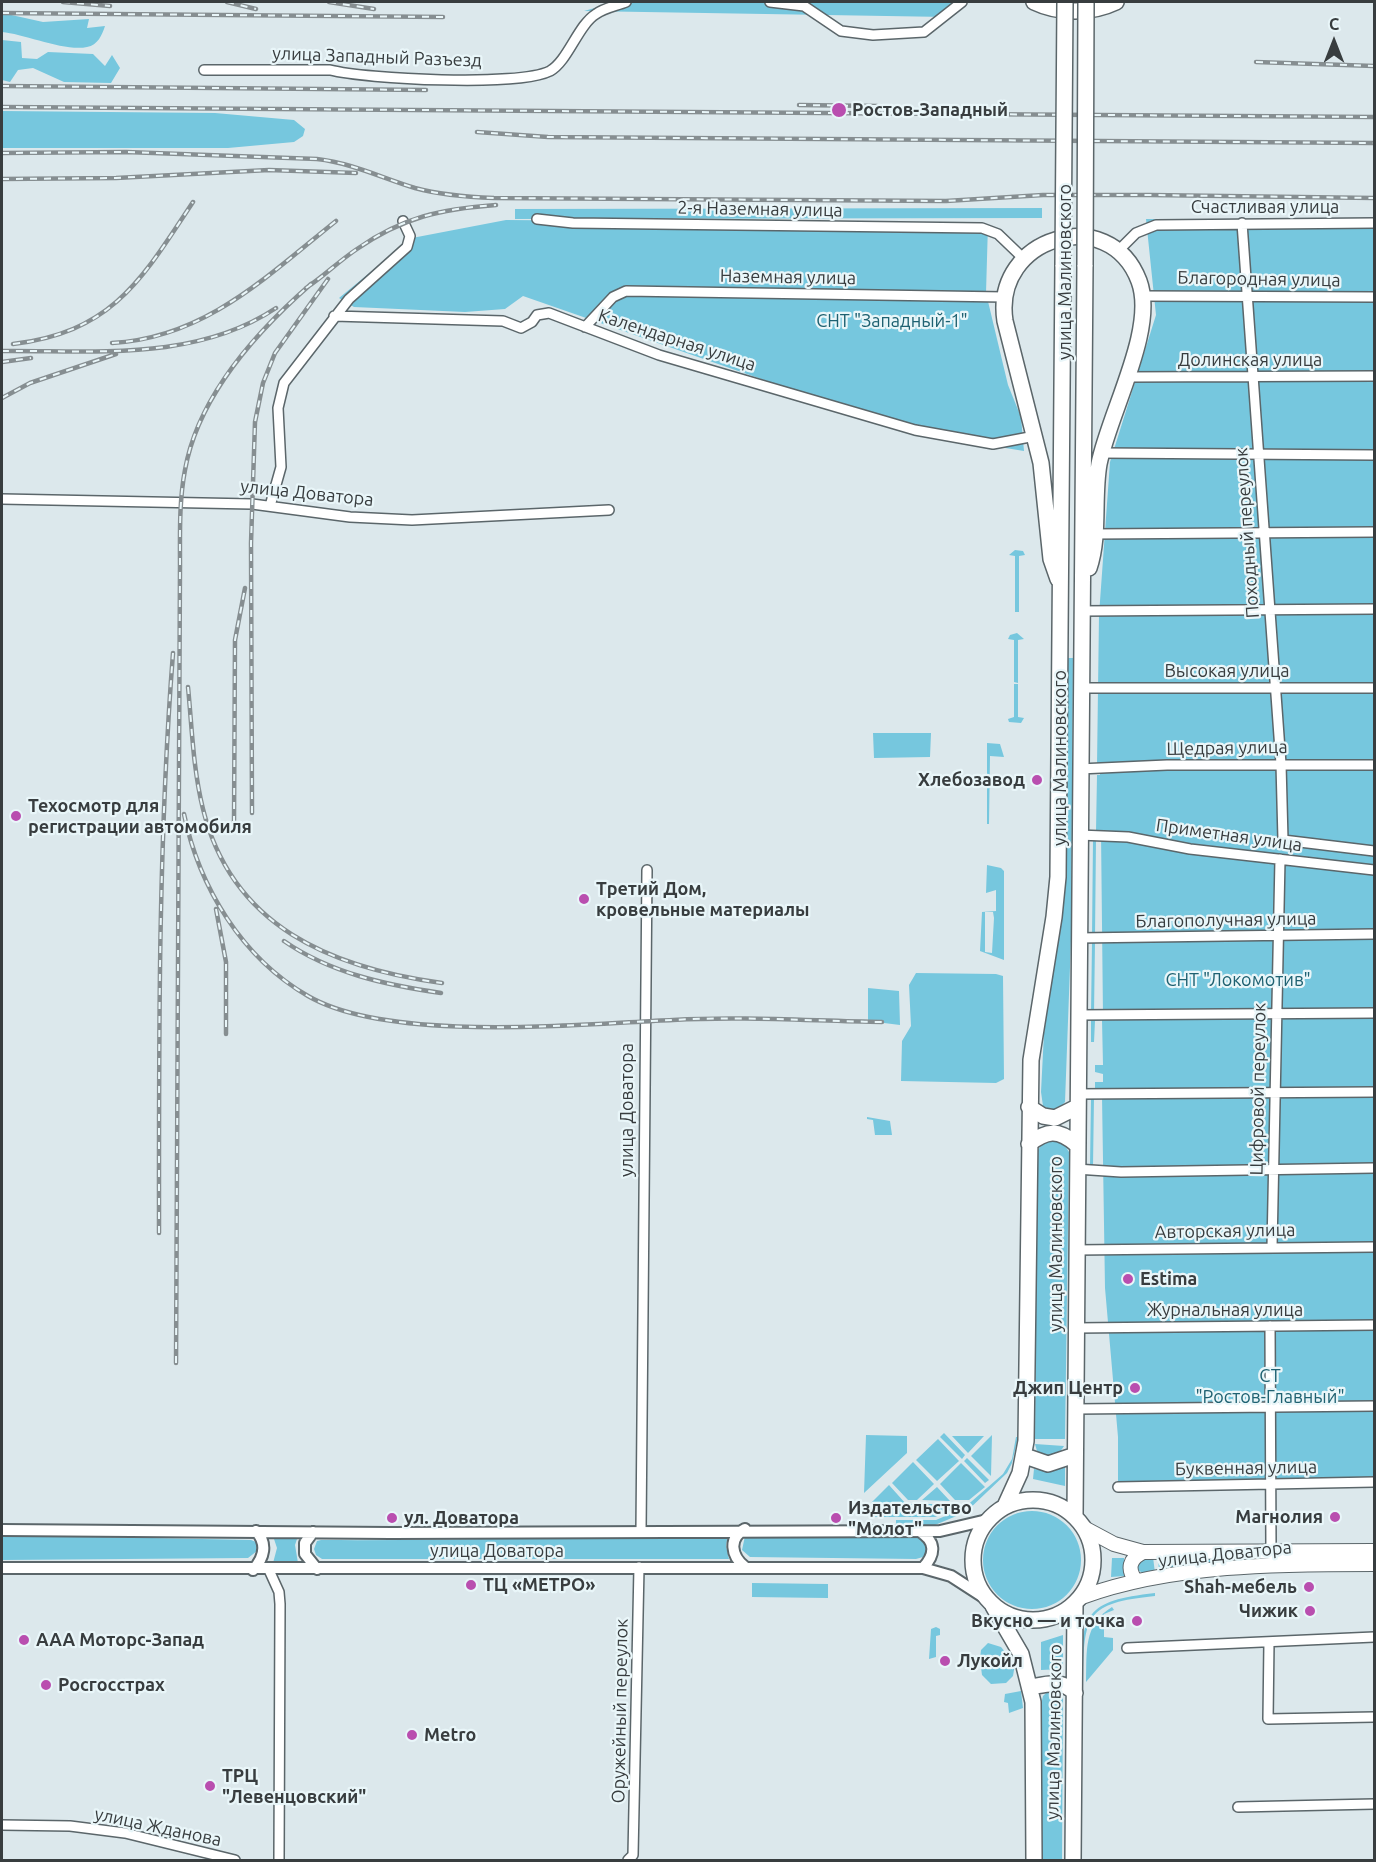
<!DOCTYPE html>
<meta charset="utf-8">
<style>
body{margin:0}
#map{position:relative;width:1376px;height:1862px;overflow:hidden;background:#dce8ec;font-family:Ubuntu,sans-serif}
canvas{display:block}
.frame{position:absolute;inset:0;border:3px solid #383d3f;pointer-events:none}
.north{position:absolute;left:1304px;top:12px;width:60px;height:60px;-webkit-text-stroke:4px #e9f6f9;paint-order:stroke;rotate:0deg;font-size:16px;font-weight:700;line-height:24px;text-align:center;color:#383d3f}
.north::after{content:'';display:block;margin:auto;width:21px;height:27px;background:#383d3f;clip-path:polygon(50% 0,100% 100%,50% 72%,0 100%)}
</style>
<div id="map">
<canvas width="1376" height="1862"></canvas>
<div class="frame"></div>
<div class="north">С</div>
</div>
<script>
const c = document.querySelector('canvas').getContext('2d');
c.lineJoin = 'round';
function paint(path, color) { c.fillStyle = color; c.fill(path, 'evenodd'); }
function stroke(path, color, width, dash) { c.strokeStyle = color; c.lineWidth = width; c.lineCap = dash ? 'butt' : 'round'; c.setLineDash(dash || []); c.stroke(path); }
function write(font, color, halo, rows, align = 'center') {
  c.font = font + ' Ubuntu,sans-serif'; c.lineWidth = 4.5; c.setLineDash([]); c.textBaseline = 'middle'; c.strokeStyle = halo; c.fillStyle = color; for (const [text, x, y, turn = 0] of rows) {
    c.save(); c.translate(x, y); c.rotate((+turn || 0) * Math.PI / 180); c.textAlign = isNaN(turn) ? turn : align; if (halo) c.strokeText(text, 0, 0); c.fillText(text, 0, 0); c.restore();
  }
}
paint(new Path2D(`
 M616,2H966L947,17L584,11Z
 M7,14L43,22L89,19L87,28L105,26C102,35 98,45 87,47C66,52 24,34 2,32V15Z
 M2,40L21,42L22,58L37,59L48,52L93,54L105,66L112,55L120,68L111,83L64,82L33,68L18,70L10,82L2,80Z
 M2,111L215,113L294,120L305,129L303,136L294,142L228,148H2Z
 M1042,208V218L515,219V209Z
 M1146,219L1374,220V1484L1118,1489V1437L1105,1288L1102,1096L1095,1092V1082H1103V1074L1095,1072V1065H1103L1102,1020L1095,1021L1094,1042H1091V1018L1103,1017L1101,832L1096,831L1097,775H1100V766L1097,765L1099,615L1110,462L1156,315Z
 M506,220L988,224L986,293L1008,385L1021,417L1024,451L919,434L523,296L505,309L465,312L354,307L339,298L412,238Z
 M1015,550L1023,551L1025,555L1019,556V612H1015V556L1009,555Z
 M1017,633L1024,639L1018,640V683L1014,682V640L1008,639L1010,635Z
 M1067,658H1073L1071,940L1065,1102L1056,1112L1043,1106L1041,1092L1044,1033L1065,890Z
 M1014,684H1018V717L1024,718L1021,723L1009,722L1008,719L1014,717Z
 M873,733H931L930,757L874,758Z
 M987,743L1000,744L1004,757L990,756L989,824H987Z
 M1093,840H1096L1095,936H1092Z
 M987,865L1001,868L1004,871V960L980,951L982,912L996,911V890L986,893ZM985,912H993L994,918L992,953L985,952Z
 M1092,943H1095L1094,1013H1091Z
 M916,973L996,974L1003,976L1004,1079L996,1083L901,1081L902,1041L911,1026L909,985Z
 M868,988L899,991L900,1025L868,1021Z
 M1091,1098H1094L1093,1166H1090Z
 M867,1117L890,1121L892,1135H875L873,1120L867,1119Z
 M1051,1139L1064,1144L1069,1152L1065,1439H1035L1037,1151L1044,1142Z
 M944,1433L965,1455L962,1459L940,1437Z
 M866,1435L907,1436V1453L864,1493Z
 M992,1435L991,1476L971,1456Z
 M952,1436H984L968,1453Z
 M1016,1437H1018L1012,1463L1007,1473L966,1512L935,1525L896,1526V1520H936L964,1508L1003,1474L1012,1459Z
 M938,1439L959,1461L937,1481L916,1460Z
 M1035,1444L1064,1446L1058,1455L1047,1457L1037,1451Z
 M967,1458L989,1480L985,1483L964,1461Z
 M913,1462L934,1484L917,1500H908L892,1483Z
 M961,1463L985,1487L969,1500H955L940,1484Z
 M1065,1467V1486L1033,1479L1034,1469L1046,1471Z
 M889,1485L906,1504H957L959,1507L935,1517H869L871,1503Z
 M937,1487L950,1501L922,1500Z
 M983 1560a49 49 0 1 1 98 0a49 49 0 1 1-98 0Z
 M728,1534L726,1546L729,1559H322L316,1555L314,1549L317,1541L321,1540C457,1541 592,1536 728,1534Z
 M2,1535L251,1540L256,1542L257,1551L248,1558L2,1560Z
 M273,1536H298L295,1545L298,1563H273L277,1548Z
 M745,1536H919L925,1539L928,1549L923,1557L916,1559L750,1557L742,1550Z
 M1153,1557L1155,1573L1144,1574L1138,1570L1137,1565L1143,1558Z
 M1158,1557H1256L1255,1560L1159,1572Z
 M1112,1558H1124V1576L1111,1577Z
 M752,1583L828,1584V1598L752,1597Z
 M1155,1593V1596C1086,1603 1084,1615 1083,1680L1080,1679C1082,1613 1085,1601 1155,1593Z
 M1112,1607L1114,1610L1104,1614V1637L1113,1638V1650L1086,1682C1087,1651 1083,1625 1112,1607Z
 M936,1627L940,1629V1635L936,1636V1657L929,1659L931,1629Z
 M1063,1635V1669L1041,1670V1642Z
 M988,1643L1001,1647L1015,1664L1013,1676L1006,1683L991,1684L982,1675L980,1660L987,1663L988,1660L999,1661V1658L988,1659L987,1656L986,1659H980L981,1650Z
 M1049,1690L1060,1692L1063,1699L1062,1860H1039L1040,1709L1043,1696Z
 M1021,1691L1023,1708L1009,1713L1008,1703L1004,1702L1005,1694Z`), '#76c7de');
const minor = new Path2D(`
 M770,2L804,6L841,31L873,35L924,32L962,2
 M204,70H330C366,79 518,87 550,71C568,61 578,25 596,14C604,8 616,6 626,2
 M537,219L573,223L982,228L998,234L1023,258
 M1242,223L1281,764L1283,840L1374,851
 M1118,251L1136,233L1156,225L1374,223
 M1143,296L1374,297
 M334,316L503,321L521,328L532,322L537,315L549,313L659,355L915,430L993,444L1035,436
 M585,327L613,297L626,291L1004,297
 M1126,377L1374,376
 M1102,453L1374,455
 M2,499L252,504L350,517L412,520L609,510
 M270,506L281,467L278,408L284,383L349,299L407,247L410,236L403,221
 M1094,534L1374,532
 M1081,611L1374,609
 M1080,688H1374
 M1079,769L1167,765H1374
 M1079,835L1128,837L1190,849L1374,870
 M1078,938L1374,934
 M1077,1015L1374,1013
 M1077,1094L1374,1092
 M1076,1169L1121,1172L1374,1168
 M1272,1247L1280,859
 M1075,1250L1374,1247
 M1270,1326L1271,1551
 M1076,1328L1374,1325
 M1076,1409L1374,1406
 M1118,1487L1374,1482
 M641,1530L647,870
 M269,1570L279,1592L280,1604L279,1860
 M1269,1642L1268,1719L1374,1717
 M1127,1648L1374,1637
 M1238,1807L1374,1804
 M2,1825L70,1826L125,1833L235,1860
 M628,1860L633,1855L639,1567`);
const tertiary = new Path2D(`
 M2,1530L391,1533L940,1531L987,1520
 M919,1531C936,1541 936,1554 923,1568
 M313,1532L305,1543V1554L317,1569
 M745,1567C731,1556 728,1538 745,1529
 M2,1568H923L951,1576L985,1598
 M253,1570C264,1558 268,1544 256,1531`);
const primary = new Path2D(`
 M1086,1529L1114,1544L1143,1552L1374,1551
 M1136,1581C1127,1569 1129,1559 1143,1552
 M1082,1597C1172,1564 1280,1564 1374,1564`);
const trunk = new Path2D(`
 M1034,2C1059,14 1091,14 1116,2
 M1058,579L1051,559L1041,463L1005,321C992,237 1109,202 1139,281C1157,329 1109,413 1099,464C1093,498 1100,536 1089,568
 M1029,1107L1043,1116L1055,1118L1077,1107
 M1029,1144C1047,1130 1058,1129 1076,1144
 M1025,1456L1048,1464L1075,1455
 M973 1560a60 60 0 1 1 120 0a60 60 0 1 1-120 0Z
 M1005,1506L1020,1473L1026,1441L1031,1060L1054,917L1058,877L1063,265
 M1075,1515L1085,265
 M993,1606L1021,1654L1033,1702L1034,1860
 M1031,1687C1047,1684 1062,1679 1075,1693
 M1073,1860L1075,1604`);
stroke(minor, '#5b666a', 12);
stroke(tertiary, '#5b666a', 14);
stroke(primary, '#5b666a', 16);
stroke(trunk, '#5b666a', 18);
stroke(minor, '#fff', 9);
stroke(tertiary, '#fff', 10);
stroke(primary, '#fff', 14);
stroke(trunk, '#fff', 15);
const rail = new Path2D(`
 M63,2L110,6
 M227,2L256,9
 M329,2L374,9
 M2,13L443,17
 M1256,62L1374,66
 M2,86L426,90
 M799,105L877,106
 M2,107L1374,117
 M477,132L548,137L1374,143
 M2,153L126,152L317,159C352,163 382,178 415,188C441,195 467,197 494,198L946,201L1043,195H1150L1374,198
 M2,179L116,178L269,170L356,173
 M306,288C324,276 339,261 357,249C403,217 441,209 496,205
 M112,343C205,338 267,276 336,221
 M13,344C113,332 142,279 193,202
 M2,351C93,350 195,362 276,308
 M2,362L31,358
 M2,398L30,383L116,354
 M188,687C192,728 193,769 203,809C232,927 332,968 442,983
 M252,813L251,543L255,422L263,383L275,353L328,279
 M184,814C199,887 242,958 308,996C389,1043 579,1024 673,1020C742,1016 812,1021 882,1022
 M234,823L235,640L245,588
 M216,909L226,962V1034
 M284,941C330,973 386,985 441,993
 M159,1233C159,1039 158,846 173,653
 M176,1363L180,566C180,534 179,501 185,470C198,396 256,332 311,284`);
stroke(rail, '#868e91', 4.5);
stroke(rail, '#e9f6f9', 2, [7]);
const trunkBridge = new Path2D(`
 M1063,265L1065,2
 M1085,265L1086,2`);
stroke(trunkBridge, '#5b666a', 18, []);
stroke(trunkBridge, '#fff', 15);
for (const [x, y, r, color] of [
 [839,110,8,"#b94eaf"],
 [1037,780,6,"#b94eaf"],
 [16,816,6,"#b94eaf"],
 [584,899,6,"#b94eaf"],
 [1128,1279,6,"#b94eaf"],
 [1135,1388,6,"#b94eaf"],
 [1335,1517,6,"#b94eaf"],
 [392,1518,6,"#b94eaf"],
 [836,1518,6,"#b94eaf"],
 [471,1585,6,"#b94eaf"],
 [1309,1587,6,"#b94eaf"],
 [1310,1611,6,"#b94eaf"],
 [1137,1621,6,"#b94eaf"],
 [24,1640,6,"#b94eaf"],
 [945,1661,6,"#b94eaf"],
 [46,1685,6,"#b94eaf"],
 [412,1735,6,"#b94eaf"],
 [210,1786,6,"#b94eaf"]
]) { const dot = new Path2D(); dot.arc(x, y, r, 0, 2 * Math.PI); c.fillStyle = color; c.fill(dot); stroke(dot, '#e9f6f9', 2); }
write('18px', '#383d3f', '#e9f6f9', [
 ["улица Западный Разъезд",377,57,2],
 ["Счастливая улица",1265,207],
 ["2-я Наземная улица",760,209,1],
 ["улица Малиновского",1065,272,-90],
 ["Наземная улица",788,277,1],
 ["Благородная улица",1259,279,1],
 ["Календарная улица",677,340,18],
 ["Долинская улица",1250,360],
 ["улица Доватора",307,493,6],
 ["Походный переулок",1247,533,-94],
 ["Высокая улица",1227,671],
 ["Щедрая улица",1227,748,-1],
 ["улица Малиновского",1060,758,-90],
 ["Приметная улица",1229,835,8],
 ["Благополучная улица",1226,920,-1],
 ["Цифровой переулок",1258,1089,-89],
 ["улица Доватора",627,1110,-90],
 ["Авторская улица",1225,1231,-1],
 ["улица Малиновского",1056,1244,-90],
 ["Журнальная улица",1225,1310],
 ["Буквенная улица",1246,1468,-1],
 ["улица Доватора",497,1551],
 ["улица Доватора",1225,1554,-6],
 ["Оружейный переулок",620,1711,-89],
 ["улица Малиновского",1054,1732,-89],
 ["улица Жданова",158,1827,12]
]);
write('bold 18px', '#383d3f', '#e9f6f9', [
 ["Ростов-Западный",852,110],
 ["Хлебозавод",1025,780,"right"],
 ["Техосмотр для",28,806],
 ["регистрации автомобиля",28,827],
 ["Третий Дом,",596,889],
 ["кровельные материалы",596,910],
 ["Estima",1140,1279],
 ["Джип Центр",1123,1388,"right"],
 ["Издательство",848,1508],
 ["\"Молот\"",848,1529],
 ["Магнолия",1323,1517,"right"],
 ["ул. Доватора",404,1518],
 ["ТЦ «МЕТРО»",483,1585],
 ["Shah-мебель",1297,1587,"right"],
 ["Чижик",1298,1611,"right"],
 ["Вкусно — и точка",1125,1621,"right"],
 ["ААА Моторс-Запад",36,1640],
 ["Лукойл",957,1661],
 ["Росгосстрах",58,1685],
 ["Metro",424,1735],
 ["ТРЦ",222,1776],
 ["\"Левенцовский\"",222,1797]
], 'left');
write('18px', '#1e6171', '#e9f6f9', [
 ["СНТ \"Западный-1\"",892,321],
 ["СНТ \"Локомотив\"",1238,980],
 ["СТ",1270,1376],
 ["\"Ростов-Главный\"",1270,1397]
]);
</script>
